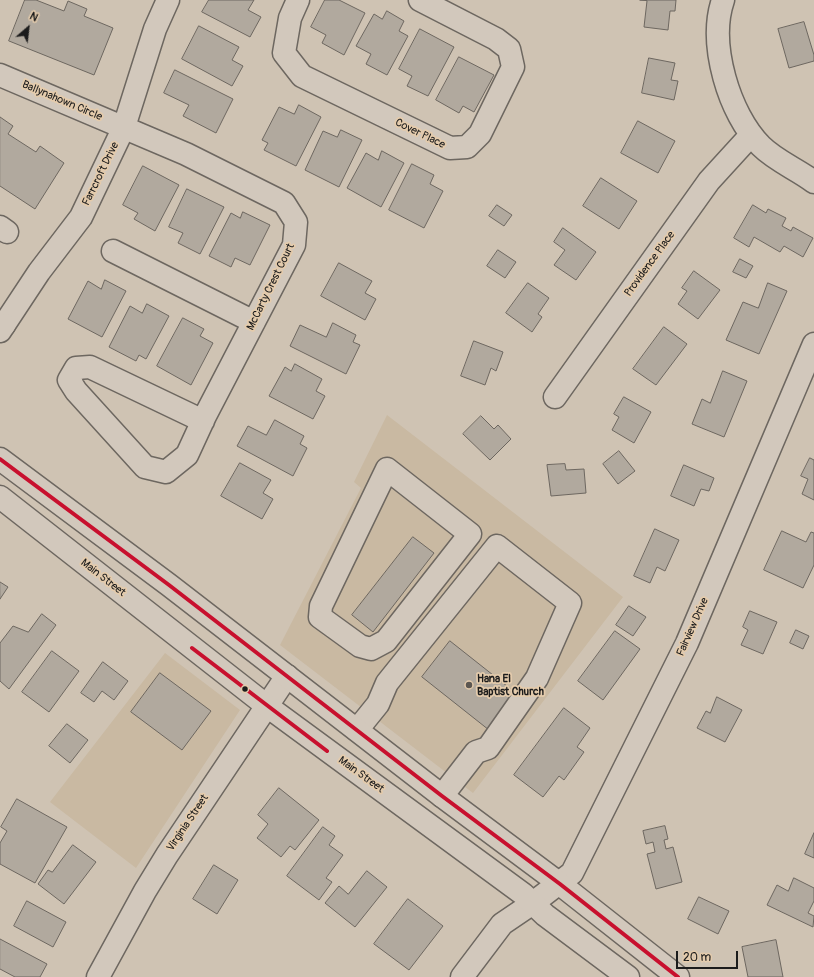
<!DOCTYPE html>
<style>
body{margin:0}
#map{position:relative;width:814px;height:977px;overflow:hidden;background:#cfc3b3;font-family:Pangolin,sans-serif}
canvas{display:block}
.north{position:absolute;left:8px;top:8px;width:40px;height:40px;-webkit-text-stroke:3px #e4cbac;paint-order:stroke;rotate:28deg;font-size:11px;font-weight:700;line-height:16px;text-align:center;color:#1c1c1c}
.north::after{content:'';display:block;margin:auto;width:14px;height:18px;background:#1c1c1c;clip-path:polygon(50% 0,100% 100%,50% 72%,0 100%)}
.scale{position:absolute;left:676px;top:951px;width:62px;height:18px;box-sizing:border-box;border:2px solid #1c1c1c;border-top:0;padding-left:5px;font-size:12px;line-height:14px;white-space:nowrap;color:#1c1c1c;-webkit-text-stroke:3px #e4cbac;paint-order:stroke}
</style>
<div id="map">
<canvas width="814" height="977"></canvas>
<div class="north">N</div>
<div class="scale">20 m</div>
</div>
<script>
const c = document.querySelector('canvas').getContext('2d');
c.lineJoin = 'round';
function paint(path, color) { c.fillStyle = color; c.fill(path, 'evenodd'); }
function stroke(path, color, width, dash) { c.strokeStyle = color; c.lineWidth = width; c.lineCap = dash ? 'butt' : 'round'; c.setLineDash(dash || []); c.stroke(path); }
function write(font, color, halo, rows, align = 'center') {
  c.font = font + ' Pangolin,sans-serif'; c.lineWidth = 3.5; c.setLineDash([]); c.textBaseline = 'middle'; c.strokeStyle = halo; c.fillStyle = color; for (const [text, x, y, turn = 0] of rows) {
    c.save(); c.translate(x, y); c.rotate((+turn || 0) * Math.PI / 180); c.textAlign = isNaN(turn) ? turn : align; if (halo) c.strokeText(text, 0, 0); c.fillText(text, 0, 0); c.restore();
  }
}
paint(new Path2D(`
 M387,415L623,597L473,793L280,645L361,488L354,482Z
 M165,653L240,710L136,868L50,802Z`), '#c9b9a2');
const building = new Path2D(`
 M25,0H36L64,11L68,1L87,9L84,16L113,28L94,75L9,41Z
 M209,0H254L248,10L261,17L250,37L202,12Z
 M325,0H339L365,13L344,55L322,43L326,35L311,27Z
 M640,0H676L675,11H670L668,30L644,27L647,1Z
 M387,11L404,21L399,31L408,36L387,75L366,64L371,54L356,46L374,14L382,19Z
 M804,22L814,55V61L789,68L778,29Z
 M199,26L239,47L232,60L243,66L232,86L182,59Z
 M420,29L454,47L428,96L407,86L412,76L399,69Z
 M459,57L494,75L474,112L463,106L459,113L436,100Z
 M649,58L675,63L671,80L678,81L674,100L642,93Z
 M175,70L233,99L216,133L183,116L189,105L164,93Z
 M299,105L321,117L296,166L264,150L268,143L262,140L279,107L294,114Z
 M0,117L13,126L8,134L36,152L40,146L64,163L35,209L0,186Z
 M638,121L675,141L658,173L621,153Z
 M341,130L362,140L339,187L305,170L323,131L337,137Z
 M382,151L404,163L381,207L347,188L366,153L378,160Z
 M412,164L434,175L430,184L443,191L424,228L389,210Z
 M143,166L179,185L155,231L134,219L138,213L123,205Z
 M601,178L637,201L619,229L583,206Z
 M187,189L224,207L200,254L178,243L183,233L169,227Z
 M497,205L512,215L504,226L489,216Z
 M753,205L766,213L768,209L786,218L782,226L791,231L793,227L813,238L803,257L784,246L780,252L754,237L749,247L734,238Z
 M243,212L270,225L250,265L235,258L231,267L209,256L231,213L240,218Z
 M563,228L596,252L576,280L554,265L565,250L554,242Z
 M498,250L516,262L505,278L487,266Z
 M740,259L753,266L746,278L733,272Z
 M339,263L372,281L365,293L376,299L365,320L321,296Z
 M694,271L720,290L698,319L678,304L687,291L682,288Z
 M105,280L126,291L102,337L68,319L88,281L101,289Z
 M528,283L549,298L538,314L542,317L532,332L506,313Z
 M768,283L787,291L759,354L726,340L743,302L758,308Z
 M147,304L169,316L146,359L139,355L136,361L109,347L130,306L142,313Z
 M183,318L204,329L200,336L213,343L191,385L157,366Z
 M333,323L356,335L353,342L360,345L346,374L290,346L300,325L326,337Z
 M664,327L687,344L656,385L633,369Z
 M474,341L503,352L496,371L491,368L485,385L461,376Z
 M295,364L322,379L316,391L325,396L313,419L269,396L285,367L291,371Z
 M723,371L747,381L724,437L692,424L702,399L710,403Z
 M624,397L651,412L634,443L612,430L619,417L614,414Z
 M481,416L494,429L498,425L511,439L490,460L463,434Z
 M275,420L304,436L300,444L307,448L293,476L237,446L248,426L266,435Z
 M619,451L635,471L618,484L603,464Z
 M810,458L814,460V500L802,494L808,479L801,476Z
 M240,463L271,480L263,493L273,499L262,519L221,496Z
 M565,464L566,470L584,469L586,493L551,496L547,465Z
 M684,465L714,478L709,491L701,489L694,506L671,496Z
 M655,529L679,540L665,571L657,567L650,583L634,576Z
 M782,531L806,542L811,532L814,533V565L803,588L764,570Z
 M413,537L434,553L373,632L352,615Z
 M0,582L8,587L0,599Z
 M629,606L646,617L633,636L616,625Z
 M750,611L777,622L763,654L741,645L748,630L743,627Z
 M42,614L56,625L9,689L0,681V643L13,626L28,632Z
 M796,630L809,636L803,649L790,643Z
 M615,631L640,649L603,700L578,681Z
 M450,641L517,694L489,730L422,677Z
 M52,651L79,671L49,712L22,692Z
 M103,662L128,681L114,700L102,691L94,702L81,693Z
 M160,673L211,711L182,750L131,712Z
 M717,697L742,710L725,742L697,728L706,711L710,713Z
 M564,708L590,728L577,747L584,752L564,780L559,776L543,797L514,775Z
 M67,724L88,740L70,763L49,746Z
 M279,788L319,820L295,850L290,846L281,857L257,838L268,824L258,815Z
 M17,799L67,827L35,883L0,864V843L7,831L1,827Z
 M665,826L668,839L664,840L666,849L673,847L682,882L656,889L647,854L655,852L653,842L646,844L643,831Z
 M323,827L335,836L329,845L343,855L326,878L332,882L319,900L287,876Z
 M814,833V858L805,854Z
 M73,845L96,862L64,904L38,884L48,870L52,872Z
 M214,865L238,880L217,914L193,899Z
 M367,871L387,887L355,927L325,903L339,886L348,894Z
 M794,878L814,888V901L808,913L814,916L813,927L767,905L777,885L788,891Z
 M699,897L729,911L718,934L688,919Z
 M408,899L443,926L409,970L374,944Z
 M27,901L66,922L53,947L14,926Z
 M0,939L47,964L40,977H15L0,969Z
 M776,940L783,977H748L742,947Z`);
paint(building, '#b1a99e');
stroke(building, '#6d6760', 1);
const minor = new Path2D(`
 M298,0L290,18L284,53L302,76L450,148L467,147L480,134L513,67L509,49L496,39L420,0
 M723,0C708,44 729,114 761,146C776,161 797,169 814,182
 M0,75L186,154L284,203L296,222L294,245L205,416L187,455L166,472L145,467L76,391L69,380L76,368L90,367L203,421
 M0,227L7,232
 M113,251L254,322
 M0,331L39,272L81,217L124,127L155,29L168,0
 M555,397L709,181L751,135
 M387,469L470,534L386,641L371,649L360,646L320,617L321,606Z
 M357,730L378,704L387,683L497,546L570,603L537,678L488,748L476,752L442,796
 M98,977L145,891L167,855L287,676
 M462,977L502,924L533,903L572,873L687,643L814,344`);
const major = new Path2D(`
 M0,328L4,325
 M0,459L169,585L442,796L560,884L678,977
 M0,497L267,706L523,894L545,915L628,977`);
stroke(minor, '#6d6760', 25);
stroke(major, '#6d6760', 25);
stroke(minor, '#d2c8bc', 22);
stroke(major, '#d2c8bc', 22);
stroke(new Path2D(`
 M0,459L169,585L442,796L560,884L678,977
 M192,648L327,751`), '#c8102e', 4);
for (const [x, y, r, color] of [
 [469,685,4,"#5b5651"],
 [245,689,3.5,"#1c1c1c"]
]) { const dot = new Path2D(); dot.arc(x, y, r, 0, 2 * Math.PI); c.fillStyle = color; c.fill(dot); stroke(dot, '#e4cbac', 1.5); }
write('11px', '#1c1c1c', '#e4cbac', [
 ["Ballynahown Circle",62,101,23],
 ["Cover Place",420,134,26],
 ["Farrcroft Drive",101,174,-64],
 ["Providence Place",650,264,-54],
 ["McCarty Crest Court",271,287,-64],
 ["Main Street",103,578,38],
 ["Fairview Drive",693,627,-66],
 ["Main Street",361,775,36],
 ["Virginia Street",188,823,-56]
]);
write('bold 11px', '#1c1c1c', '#e4cbac', [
 ["Hana El",477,679],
 ["Baptist Church",477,692]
], 'left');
</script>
